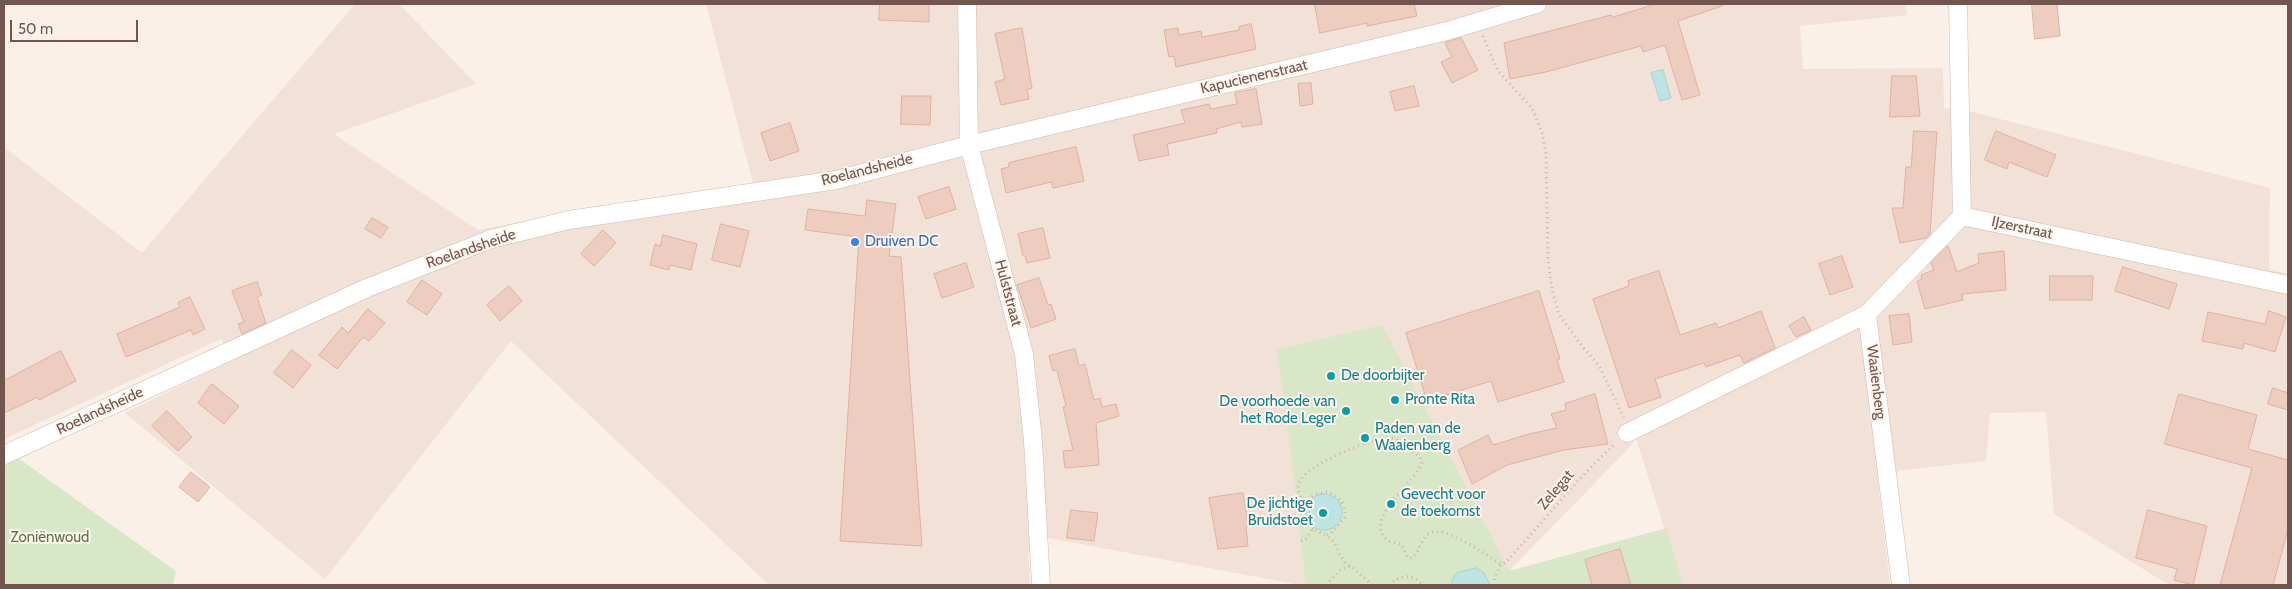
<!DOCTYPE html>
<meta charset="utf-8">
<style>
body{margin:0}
#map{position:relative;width:2292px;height:589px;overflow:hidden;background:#fbf0e7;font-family:Cabin,sans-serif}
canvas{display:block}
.frame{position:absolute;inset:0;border:5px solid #72554e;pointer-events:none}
.scale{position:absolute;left:10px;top:20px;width:128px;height:22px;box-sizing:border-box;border:2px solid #72554e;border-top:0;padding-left:6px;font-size:15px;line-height:18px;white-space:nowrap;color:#72554e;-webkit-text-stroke:4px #fef5ed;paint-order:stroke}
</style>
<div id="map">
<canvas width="2292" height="589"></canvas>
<div class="frame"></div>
<div class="scale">50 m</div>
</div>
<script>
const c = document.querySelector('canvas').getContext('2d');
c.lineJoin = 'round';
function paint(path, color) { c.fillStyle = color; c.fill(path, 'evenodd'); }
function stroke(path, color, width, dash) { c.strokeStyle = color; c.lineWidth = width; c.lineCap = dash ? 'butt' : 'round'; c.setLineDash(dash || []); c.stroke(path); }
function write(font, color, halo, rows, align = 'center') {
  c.font = font + ' Cabin,sans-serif'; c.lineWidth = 4; c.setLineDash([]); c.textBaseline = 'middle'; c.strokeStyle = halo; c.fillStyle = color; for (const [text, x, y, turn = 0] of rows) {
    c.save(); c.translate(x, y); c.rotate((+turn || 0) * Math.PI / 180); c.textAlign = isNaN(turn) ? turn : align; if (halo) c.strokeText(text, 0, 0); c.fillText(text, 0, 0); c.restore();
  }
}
paint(new Path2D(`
 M355,4H399L476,84L334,134L478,230L636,200L753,183L706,4H1905L1907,15L1800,26L1803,69L1943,68L1944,108L1973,112L2270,188L2269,269L2288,274V585H2169L2054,514L2046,412L1990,413L1986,461L1877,473L1890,585H1682L1636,438L1629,448L1509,571L1516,585H1300L1048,538L1028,553L1030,585H769L511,341L325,579L125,413L233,360L221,339L4,439V147L142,253Z`), '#f2e1d6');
paint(new Path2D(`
 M1382,325L1509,571L1666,528L1683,585H1306L1286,411L1277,350Z
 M18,458L176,571L173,585H4V465Z`), '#d8e7c7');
const water = new Path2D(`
 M1663,70L1671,98L1660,101L1651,73Z
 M1306 512a18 18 0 1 1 36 0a18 18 0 1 1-36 0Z
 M1477,568L1484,573L1490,585H1452V580L1457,573Z`);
paint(water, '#bde3e3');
stroke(water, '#a4d3d4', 1);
const building = new Path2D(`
 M880,4H929V22L879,20Z
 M1315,4H1414L1417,16L1367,26V23L1320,33Z
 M1656,4H1721L1722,6L1678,21L1700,95L1682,100L1665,45L1643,52L1641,46L1546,72L1510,79L1504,43L1611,15L1612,17Z
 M2032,4H2057L2060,36L2035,39Z
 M1251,24L1256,49L1176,67L1174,56L1169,57L1164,30L1178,28L1179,35L1201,31L1202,37L1239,30V27Z
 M1022,28L1032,88L1027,90L1029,99L1001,105L995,82L1005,79L995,34Z
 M1461,38L1478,70L1452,83L1441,62L1452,57L1445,43Z
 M1892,76H1916L1920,116L1890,117Z
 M1311,83L1313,104L1300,106L1298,84Z
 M1414,86L1419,106L1395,111L1390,92Z
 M1256,89L1262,124L1242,127L1241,122L1216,129L1217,133L1167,144L1169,155L1139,161L1133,135L1185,123L1181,110L1209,104L1211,109L1237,104L1235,93Z
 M902,96H931L930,125L901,124Z
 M790,123L799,151L770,161L761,133Z
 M1914,131L1937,132L1930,234L1926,238L1900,243L1892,208H1903L1906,167H1911Z
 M1996,131L2056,155L2047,177L2009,162L2007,169L1985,160Z
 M1076,147L1084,181L1053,188L1051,182L1006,193L1001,169L1009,167V163Z
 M949,187L956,209L926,219L918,197Z
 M867,200L896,204L889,256L901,257L922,546L840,541L859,237L805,230L808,209L865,216Z
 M372,218L388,227L381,238L365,229Z
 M721,224L749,231L740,267L712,260Z
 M1043,228L1050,258L1027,263L1025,256H1023L1018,234Z
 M603,230L616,243L594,266L581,254Z
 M663,235L697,244L691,270L670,265L669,270L650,265L655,244L660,246Z
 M1948,246L1957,272L1979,263L1978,254L2004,251L2006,290L1962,294L1963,300L1925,309L1917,281L1922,279L1921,275L1934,270L1931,263Z
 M1842,256L1853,287L1830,295L1819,264Z
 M966,263L974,287L942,298L934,274Z
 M2123,267L2177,284L2169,309L2115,291Z
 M1659,271L1680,335L1716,323L1718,328L1761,311L1775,348L1744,363L1740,355L1706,367L1704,363L1655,379L1661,397L1629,408L1593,299L1629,286L1628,281Z
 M2050,276H2093L2092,300H2050Z
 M1039,278L1048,305L1051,304L1056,319L1031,328L1017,285Z
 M422,280L442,294L427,315L407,302Z
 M257,282L262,295L257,297L266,323L242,334L238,324L244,322L232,291Z
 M509,286L522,301L500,321L487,305Z
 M1539,291L1560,359L1557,360L1564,382L1498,402L1491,381L1427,401L1406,333Z
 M190,297L205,329L193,335L191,330L126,357L117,334L180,307L178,303Z
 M368,309L385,323L369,341L363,337L337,369L319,355L342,327L348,333Z
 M2269,311L2286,317L2275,352L2244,343L2243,349L2202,341L2208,312L2265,324Z
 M1909,314L1912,342L1893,345L1889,316Z
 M1804,317L1811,330L1796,337L1789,326Z
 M1075,349L1079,366L1085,364L1094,400L1100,398L1102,407L1116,404L1119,416L1096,423L1099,465L1065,468L1063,451L1073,450L1063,407L1066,406L1057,370L1053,371L1049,356Z
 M292,350L311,365L293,388L274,373Z
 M61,351L76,381L39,400L38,397L4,413V381Z
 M212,384L239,406L224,424L198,403Z
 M2273,388L2288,393V410L2268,404Z
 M1595,394L1608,444L1564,450L1507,465L1472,484L1458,450L1488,435L1493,445L1529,434L1557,428L1551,414L1566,410L1565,404Z
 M2179,394L2257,415L2248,449L2288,460V529L2273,585H2220L2252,468L2165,444Z
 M167,411L192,437L178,451L152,426Z
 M191,472L210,487L198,502L179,487Z
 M1243,493L1249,526L1246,527L1248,546L1218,549L1209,498Z
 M1071,510L1098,513L1094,541L1067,538Z
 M2148,510L2207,526L2193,585L2174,580L2177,569L2136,558Z
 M1620,549L1631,585H1592L1585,560Z`);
paint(building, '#eecdc1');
stroke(building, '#dfb1a3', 1);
const minor = new Path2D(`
 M967,4L969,145L1024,354L1033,441L1041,585
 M1958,4L1962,216
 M1962,216L2288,285
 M1867,314L1901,585
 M1627,433L1867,314L1962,216
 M4,455L367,288L491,239L569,220L836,180L969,145L1447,31L1537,4`);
stroke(minor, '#ceb9b1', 19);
stroke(new Path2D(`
 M1483,36L1498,71L1532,108L1542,132L1546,154L1548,259L1552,290L1559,314L1578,341L1599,366L1624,418
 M1304,503L1314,495L1327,492C1341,497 1345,503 1345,518L1330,534L1325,535
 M1313,529C1306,522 1305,514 1304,505C1302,497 1296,492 1299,483C1304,466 1372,437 1390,438C1398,438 1403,446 1409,450C1415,453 1420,455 1422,462C1418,481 1362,517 1387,540C1391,543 1397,543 1402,545L1407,557L1412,558C1420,552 1420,539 1430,533C1446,525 1487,556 1501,564L1505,563C1542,524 1575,480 1615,444
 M1301,541L1306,539L1313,529C1322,533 1332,537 1336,546C1340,554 1342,561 1349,566
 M1326,585L1341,569L1351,566L1372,585
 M1389,585C1400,576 1412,572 1422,585
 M1495,585V578L1501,564`), '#d3b0a4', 3, [1, 4]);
stroke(minor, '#fff', 18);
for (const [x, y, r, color] of [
 [855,242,5,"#3f7fe0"],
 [1331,376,5,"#0f9aa8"],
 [1395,400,5,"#0f9aa8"],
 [1346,411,5,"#0f9aa8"],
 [1365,438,5,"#0f9aa8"],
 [1391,504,5,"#0f9aa8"],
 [1323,513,5,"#0f9aa8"]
]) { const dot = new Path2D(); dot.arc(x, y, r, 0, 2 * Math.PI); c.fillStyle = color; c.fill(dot); stroke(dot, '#fef5ed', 2); }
write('15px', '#72554e', '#fef5ed', [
 ["Kapucienenstraat",1254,77,-13],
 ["Roelandsheide",867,170,-14],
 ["IJzerstraat",2022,228,12],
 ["Roelandsheide",471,249,-19],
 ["Hulststraat",1008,293,75],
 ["Waaienberg",1876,382,83],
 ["Roelandsheide",100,411,-25],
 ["Zelegat",1556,490,-50]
]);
write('15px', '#366cbe', '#fef5ed', [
 ["Druiven DC",865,242]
], 'left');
write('15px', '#0d838f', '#fef5ed', [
 ["De doorbijter",1341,376],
 ["Pronte Rita",1405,400],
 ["De voorhoede van",1336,402,"right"],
 ["het Rode Leger",1336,419,"right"],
 ["Paden van de",1375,429],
 ["Waaienberg",1375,446],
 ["Gevecht voor",1401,495],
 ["de toekomst",1401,512],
 ["De jichtige",1313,504,"right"],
 ["Bruidstoet",1313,521,"right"]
], 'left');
write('15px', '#5c7746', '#fef5ed', [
 ["Zoniënwoud",50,538]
]);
</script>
